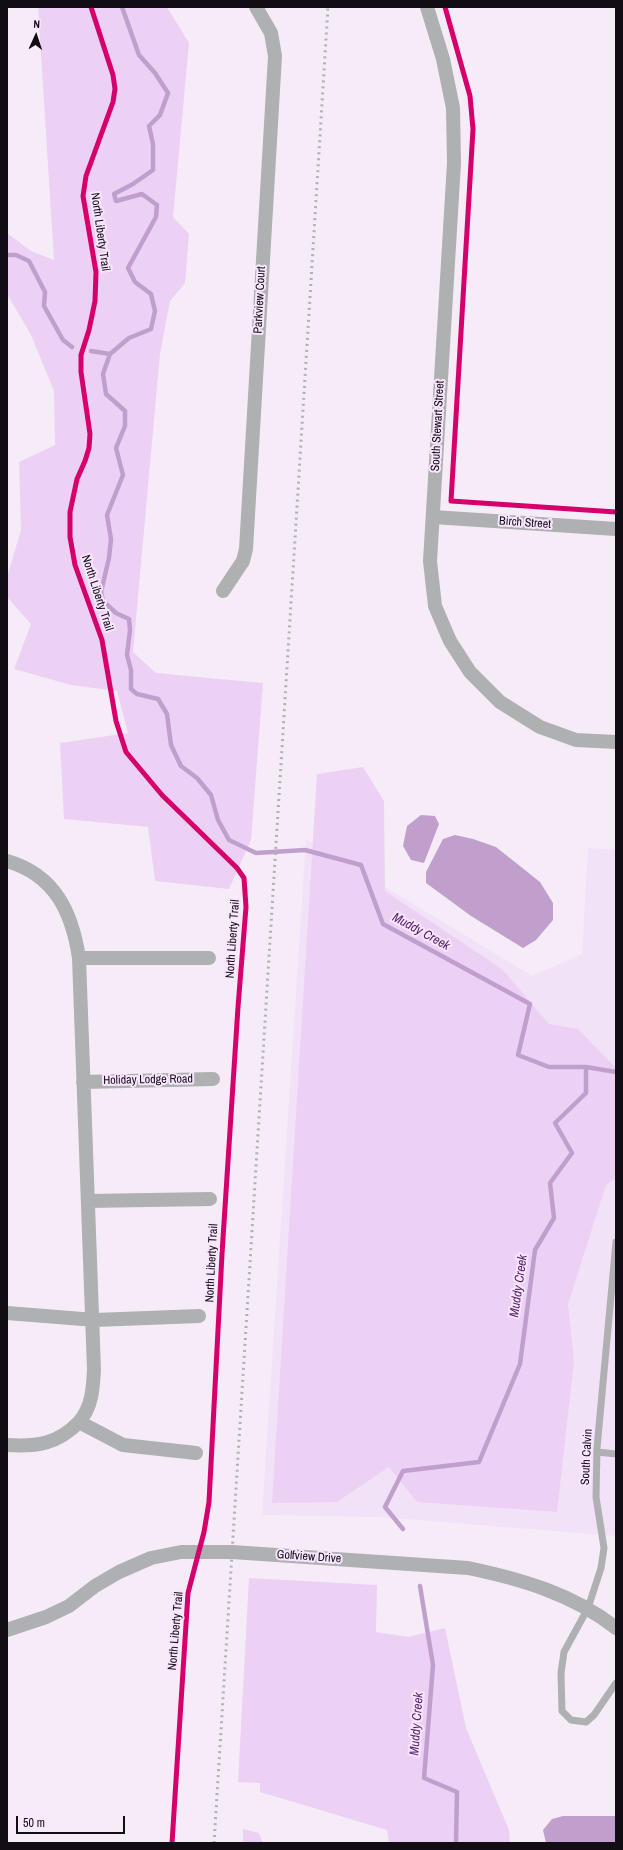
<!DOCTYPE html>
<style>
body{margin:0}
#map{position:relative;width:623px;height:1850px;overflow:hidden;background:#f5ecf8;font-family:"Archivo Narrow",sans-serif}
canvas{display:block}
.frame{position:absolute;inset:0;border:8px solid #120c14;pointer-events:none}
.north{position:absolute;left:16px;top:16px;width:40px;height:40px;-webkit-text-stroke:3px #f8e6fe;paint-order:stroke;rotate:3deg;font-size:11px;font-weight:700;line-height:16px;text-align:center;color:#120c14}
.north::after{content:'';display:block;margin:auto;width:14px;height:18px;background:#120c14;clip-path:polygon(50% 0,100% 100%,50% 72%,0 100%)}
.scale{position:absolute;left:16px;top:1816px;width:109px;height:18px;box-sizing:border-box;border:2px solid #120c14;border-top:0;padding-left:5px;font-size:12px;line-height:14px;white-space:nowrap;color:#120c14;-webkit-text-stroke:3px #f8e6fe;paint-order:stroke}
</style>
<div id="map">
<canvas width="623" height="1850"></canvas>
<div class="frame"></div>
<div class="north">N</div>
<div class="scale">50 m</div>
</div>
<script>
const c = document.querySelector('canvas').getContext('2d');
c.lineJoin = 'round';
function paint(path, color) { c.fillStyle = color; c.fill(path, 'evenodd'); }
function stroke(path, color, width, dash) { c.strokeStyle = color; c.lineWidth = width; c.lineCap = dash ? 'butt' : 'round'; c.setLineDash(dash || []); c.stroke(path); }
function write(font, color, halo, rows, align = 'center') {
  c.font = font + ' "Archivo Narrow",sans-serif'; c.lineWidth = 4; c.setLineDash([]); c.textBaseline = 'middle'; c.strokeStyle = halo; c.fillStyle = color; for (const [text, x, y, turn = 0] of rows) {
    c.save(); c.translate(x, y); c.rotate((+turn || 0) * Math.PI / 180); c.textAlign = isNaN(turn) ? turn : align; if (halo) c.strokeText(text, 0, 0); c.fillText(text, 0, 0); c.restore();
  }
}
paint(new Path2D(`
 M306,839L532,976L582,954L588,848L616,850V1536L380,1517L262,1515Z`), '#f2e2f8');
paint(new Path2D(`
 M38,7H167L189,43L173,217L189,234L185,283L170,301L160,354L133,652L156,673L263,683L251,840L229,889L155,881L148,827L64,819L60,743L128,733L117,691L71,685L14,669L31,624L7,597V577L21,530L19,462L55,445L54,391L31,335L7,294V233L31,251L54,260Z
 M363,767L384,801L385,891L502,969L549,1024L578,1029L616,1068V1178L606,1185L568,1304L574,1361L557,1512L417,1502L389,1467L337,1502L272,1503L317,774Z
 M249,1578L377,1585L376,1632L408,1637L445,1628L466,1728L509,1830L510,1843H389L387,1830L260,1792V1783L238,1782Z
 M243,1829L259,1833L263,1843H243Z`), '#ecd1f5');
paint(new Path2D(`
 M421,815L435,816L439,824L424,863L411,860L403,846L407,826Z
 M455,835L473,839L496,847L540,882L553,903V920L536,940L523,948L471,916L426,883V872L443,839Z
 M563,1816H616V1843H546L543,1830L552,1819Z`), '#c09fcd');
stroke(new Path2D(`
 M122,7L139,55L155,73L168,93L160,115L149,126L153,144V170L133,184L114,194L116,201L142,194L157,205L156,217L128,268L135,282L151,294L155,311L151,329L129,338L110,354L103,374L106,394L125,411V426L116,448L123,475L107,515L111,539L109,558L101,592L103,601L116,613L129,619L130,630L127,655L131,670V689L137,694L158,699L167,714L171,745L181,766L197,778L211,795L218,820L229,840L256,853L305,850L361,865L383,924L530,1004L518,1055L549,1067H586V1093L555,1123L572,1153L550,1183L554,1218L535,1250L520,1364L479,1462L403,1471L385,1507L403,1529
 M7,255H16L29,261L45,292L44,306L63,340L72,347
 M91,351L110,354
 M586,1067L616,1072
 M420,1586L433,1665L424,1778L457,1792L456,1843`), '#c09fcd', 4.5);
stroke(new Path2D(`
 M616,1242L597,1448L596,1497L604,1548L601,1568L588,1608L564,1652L561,1673L562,1711L571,1720L586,1722L594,1715L616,1683
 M597,1452L616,1454`), '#aeb0b2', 7);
stroke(new Path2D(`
 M427,7L443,59L453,108L454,163L430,561L435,606L450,641L470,672L500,702L540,727L576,740L616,742
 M433,517L616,529
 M223,591L243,561L246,549L275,56L271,33L256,7
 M7,861C55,875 72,912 79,958L94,1370C93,1389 92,1407 79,1422
 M79,958H209
 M83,1082L213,1079
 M88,1201L210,1199
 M7,1313L95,1320L199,1316
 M7,1445C36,1447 58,1444 79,1422L123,1445L196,1453
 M7,1630L46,1617L69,1606L95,1586L119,1572L151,1558L181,1552H232L468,1568C521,1579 573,1594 616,1628`), '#aeb0b2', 14);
stroke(new Path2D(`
 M214,1843L328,7`), '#b2b0b6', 3, [2, 4]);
stroke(new Path2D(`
 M91,7L113,75L115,89L113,102L86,176L83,196L96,272L95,301L89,330L81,355V372L90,434L89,448L85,461L77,479L70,512V537L75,565L102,640L116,721L126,752L162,795L237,868L244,878L246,907L238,1007L222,1254L209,1502L204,1532L188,1593L172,1843
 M445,7L470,96L473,129L451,501L616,512`), '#d6006c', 5);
write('12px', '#120c14', '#f8e6fe', [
 ["North Liberty Trail",100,232,82],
 ["Parkview Court",260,300,-87],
 ["South Stewart Street",438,426,-87],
 ["Birch Street",525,523,4],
 ["North Liberty Trail",97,593,72],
 ["North Liberty Trail",233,939,-86],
 ["Holiday Lodge Road",148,1080,-1],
 ["North Liberty Trail",212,1263,-87],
 ["South Calvin",587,1457,-87],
 ["Golfview Drive",309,1557,4],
 ["North Liberty Trail",176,1631,-85]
]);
write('italic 13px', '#5c246e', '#f8e6fe', [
 ["Muddy Creek",421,932,29],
 ["Muddy Creek",519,1286,-82],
 ["Muddy Creek",417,1724,-86]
]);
</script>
